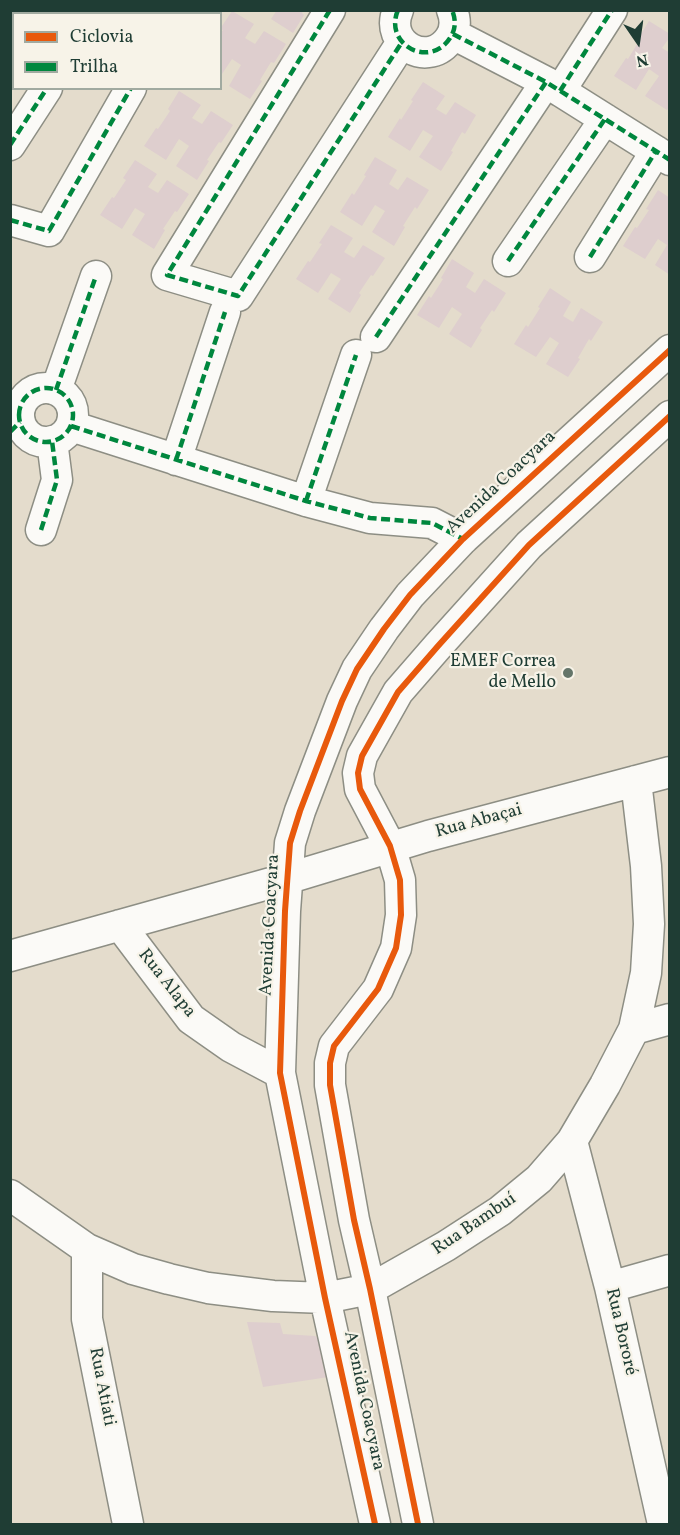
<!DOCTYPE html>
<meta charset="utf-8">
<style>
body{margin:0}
#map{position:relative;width:680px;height:1535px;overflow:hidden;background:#e4dccc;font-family:Vollkorn,serif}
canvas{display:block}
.frame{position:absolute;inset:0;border:12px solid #1f3d34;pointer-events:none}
.legend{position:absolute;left:12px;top:12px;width:210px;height:78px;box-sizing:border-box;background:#f7f3e8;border:2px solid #a1aaa0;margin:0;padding:8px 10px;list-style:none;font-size:18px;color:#1f3d34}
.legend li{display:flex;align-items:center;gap:12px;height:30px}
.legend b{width:30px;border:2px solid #a1aaa0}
.north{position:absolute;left:608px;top:12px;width:60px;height:60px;-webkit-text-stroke:4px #f7f3e8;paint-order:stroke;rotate:167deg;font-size:16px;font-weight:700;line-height:24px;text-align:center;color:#1f3d34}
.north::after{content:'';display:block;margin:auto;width:21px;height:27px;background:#1f3d34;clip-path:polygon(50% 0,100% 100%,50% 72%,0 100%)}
</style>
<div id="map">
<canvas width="680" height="1535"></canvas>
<div class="frame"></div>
<ul class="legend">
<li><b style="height:8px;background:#e8590c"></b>Ciclovia</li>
<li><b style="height:8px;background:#00873e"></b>Trilha</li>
</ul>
<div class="north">N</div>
</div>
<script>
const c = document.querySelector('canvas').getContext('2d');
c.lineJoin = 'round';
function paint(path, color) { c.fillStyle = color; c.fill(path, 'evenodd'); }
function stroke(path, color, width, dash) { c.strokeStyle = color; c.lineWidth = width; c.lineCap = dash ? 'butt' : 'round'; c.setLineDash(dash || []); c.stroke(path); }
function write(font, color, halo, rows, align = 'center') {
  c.font = font + ' Vollkorn,serif'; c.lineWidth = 4.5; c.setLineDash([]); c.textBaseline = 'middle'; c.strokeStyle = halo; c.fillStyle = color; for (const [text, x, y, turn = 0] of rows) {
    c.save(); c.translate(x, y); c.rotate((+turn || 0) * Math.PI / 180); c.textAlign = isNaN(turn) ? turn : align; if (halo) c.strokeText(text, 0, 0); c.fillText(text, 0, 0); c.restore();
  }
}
paint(new Path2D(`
 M10,10H59L57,14L13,13L10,17Z
 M277,10H304L302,13L304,15L293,33L271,19Z
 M232,11L254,24L245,38L255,44L264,31L286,44L274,63L271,62L260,80L262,81L250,99L229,86L241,65L232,59L220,77V34L223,30L220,29Z
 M649,21L670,34V37L662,48L670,53V107L667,110L645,96L659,76L649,69L636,90L614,76L626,58L628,59L639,41L638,39Z
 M423,82L445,96L436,109L446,115L455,102L476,115L465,134L462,132L451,151L453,152L441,171L419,157L433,136L423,130L410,151L388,137L400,118L401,120L413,101L411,100Z
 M179,91L201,105L192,118L202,124L211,111L233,125L221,143L219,142L207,160L209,161L197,180L176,166L189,146L179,139L166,160L144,146L156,128L158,129L170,111L168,109Z
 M375,157L397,170L389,184L398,190L407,177L429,190L417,209L415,207L403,226L405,227L394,246L372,232L385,211L375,205L362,226L340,212L352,193L354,195L366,176L364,175Z
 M135,160L157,174L148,187L158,193L167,180L189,194L177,212L175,211L163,229L165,230L154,249L132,235L145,214L135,208L122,229L100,215L112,197L114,198L126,180L123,178Z
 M658,190L670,198V275L655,265L667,245L658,239L645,259L623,246L635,227L637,228L649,210L646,209Z
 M331,225L353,238L344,252L354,258L363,245L385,258L373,276L371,275L359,293L361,295L350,313L328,299L341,279L331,273L318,293L296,279L308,261L310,262L322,244L319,243Z
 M452,259L474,273L466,287L475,293L484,279L506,293L494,312L492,310L480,328L482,330L471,348L449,334L462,314L452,307L439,328L417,315L429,296L431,298L443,279L441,278Z
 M550,288L571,302L563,316L573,322L581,308L603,322L591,341L589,339L578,358L580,359L568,377L546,364L559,343L550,337L536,357L514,344L526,325L528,327L540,308L538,307Z
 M247,1322L280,1323L283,1334L315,1336L327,1345L335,1376L263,1387Z`), '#decece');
const minor = new Path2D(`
 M330,10L167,275L238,296L402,42
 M398,10C383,45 430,69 450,38C456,29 456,20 452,10
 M94,14L96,10
 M178,14L180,10
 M453,34L546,82L670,160
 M560,91L612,10
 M10,145L47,88
 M10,220L49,231L131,88
 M590,257L656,151
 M508,261L605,119
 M376,337L546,82
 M19 415a27 27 0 1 1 54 0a27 27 0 1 1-54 0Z
 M56,390L96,276
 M71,426L306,501L370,518L432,523L463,539
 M176,460L225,312
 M306,501L356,355
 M41,530L57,480L52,441
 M120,925L191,1019L231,1047L280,1073
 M10,956L289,878L428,836L670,772
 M634,1029L670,1019
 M572,1141L610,1287L663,1524
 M10,1195L87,1249L133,1269L169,1279L208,1288L273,1296L325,1298L370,1289L446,1246L500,1211L539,1179L572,1141L605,1085L634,1029L646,973L649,924L646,866L636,781
 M87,1249V1319L128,1524
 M610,1287L670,1270
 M375,1524L325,1298L280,1073L285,911L290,843L300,811L342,701L357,669L384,629L410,595L463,539L670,350
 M418,1524L370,1289L354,1220L330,1085V1063L334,1046L378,989L396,948L401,915L400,880L390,846L360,789L358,773L362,756L398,692L438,646L529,545L670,416`);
stroke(minor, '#8d8e84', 33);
stroke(minor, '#fbfaf7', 30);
stroke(new Path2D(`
 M330,10L167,275L238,296L402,42
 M398,10C383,45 430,69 450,38C456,29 456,20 452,10
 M94,14L96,10
 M178,14L180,10
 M453,34L546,82L670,160
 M560,91L612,10
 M10,145L47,88
 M10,220L49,231L131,88
 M590,257L656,151
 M508,261L605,119
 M376,337L546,82
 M19 415a27 27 0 1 1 54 0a27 27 0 1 1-54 0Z
 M56,390L96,276
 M71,426L306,501L370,518L432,523L463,539
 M10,432L20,422
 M176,460L225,312
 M306,501L356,355
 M41,530L57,480L52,441`), '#00873e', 4.5, [9, 4.5]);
stroke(new Path2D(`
 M375,1524L325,1298L280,1073L285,911L290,843L300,811L342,701L357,669L384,629L410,595L463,539L670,350
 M418,1524L370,1289L354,1220L330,1085V1063L334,1046L378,989L396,948L401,915L400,880L390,846L360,789L358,773L362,756L398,692L438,646L529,545L670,416`), '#e8590c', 6);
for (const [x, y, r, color] of [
 [568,673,6,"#647569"]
]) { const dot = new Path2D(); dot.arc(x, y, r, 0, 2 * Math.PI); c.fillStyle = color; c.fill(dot); stroke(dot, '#f7f3e8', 2); }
write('18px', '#1f3d34', '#f7f3e8', [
 ["Avenida Coacyara",502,483,-43],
 ["Rua Abaçai",479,822,-15],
 ["Avenida Coacyara",271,925,-87],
 ["Rua Alapa",166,984,52],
 ["Rua Bambuí",475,1225,-34],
 ["Rua Bororé",620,1332,77],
 ["Rua Atiati",101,1387,79],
 ["Avenida Coacyara",363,1401,78]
]);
write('18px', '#1f3d34', '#f7f3e8', [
 ["EMEF Correa",556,663],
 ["de Mello",556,684]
], 'right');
</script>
